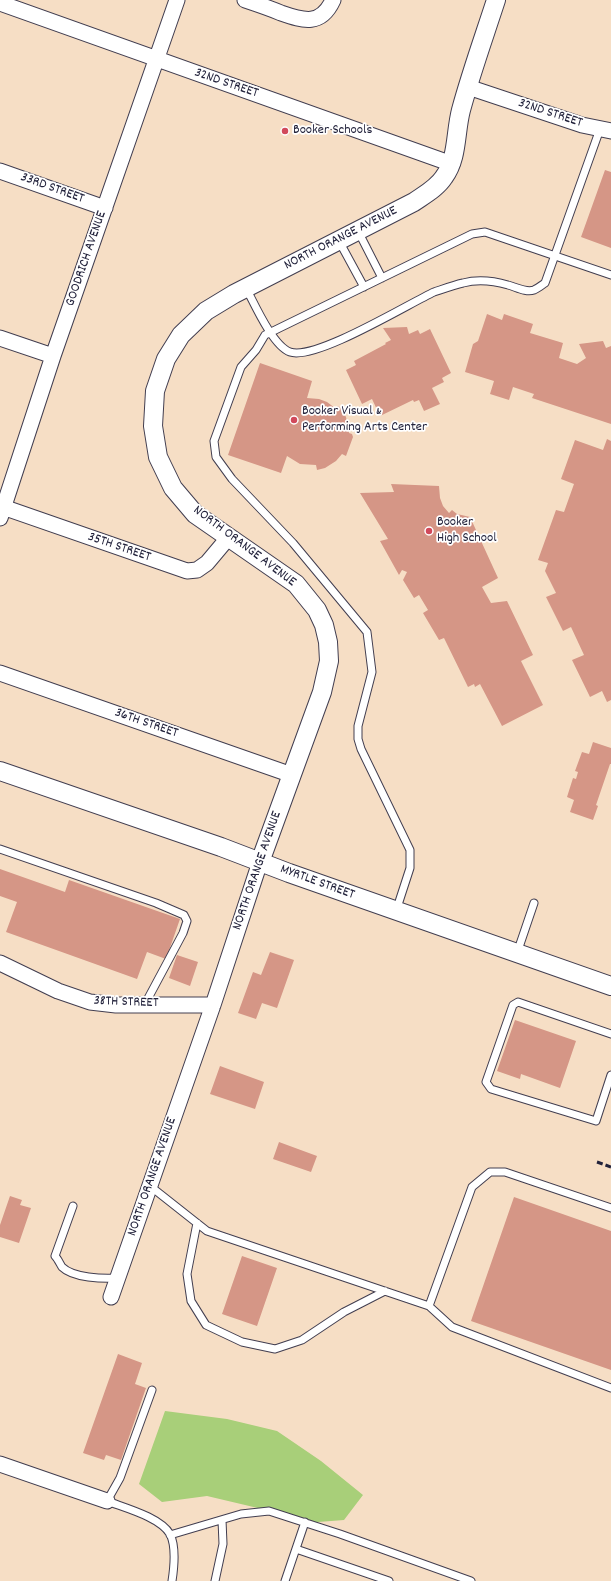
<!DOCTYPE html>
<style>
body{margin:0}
canvas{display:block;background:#f6dec5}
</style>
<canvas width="611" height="1581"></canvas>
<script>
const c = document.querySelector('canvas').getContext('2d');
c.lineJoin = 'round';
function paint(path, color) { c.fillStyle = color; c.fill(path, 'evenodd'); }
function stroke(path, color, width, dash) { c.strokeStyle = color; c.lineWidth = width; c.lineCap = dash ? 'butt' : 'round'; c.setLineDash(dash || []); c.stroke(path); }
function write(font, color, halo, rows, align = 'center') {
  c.font = font + ' Dekko,sans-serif'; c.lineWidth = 3.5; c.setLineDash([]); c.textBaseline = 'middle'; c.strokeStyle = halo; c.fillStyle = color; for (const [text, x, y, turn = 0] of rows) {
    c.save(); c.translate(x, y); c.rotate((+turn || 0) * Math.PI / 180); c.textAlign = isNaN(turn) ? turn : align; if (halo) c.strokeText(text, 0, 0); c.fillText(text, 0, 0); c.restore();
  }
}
paint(new Path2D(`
 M165,1411L227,1419L277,1431L321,1461L363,1495L344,1520L305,1523L262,1509L207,1496L162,1502L139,1484Z`), '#a8cf79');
paint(new Path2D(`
 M605,170L611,172V248L581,237Z
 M487,314L502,320L504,314L533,324L530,333L563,343L559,358L577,364L586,358L579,344L603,341L606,348L611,346V424L532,398L534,394L513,387L509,400L490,394L494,381L465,372L473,344L478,341Z
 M407,327L409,334L418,330L420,334L430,329L451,373L442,378L444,382L432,388L440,404L424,411L419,400L414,402L413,400L380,416L372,399L362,404L346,370L356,365L354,361L386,344L385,343L391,340L383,328Z
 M260,363L312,381L307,398L319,399L327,402L335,408L338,406L341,408L346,417L349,433L352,434L353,437L346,456L342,454L336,461L325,468L317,470L316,465L300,464L287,456L281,473L228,455Z
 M607,439L611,441V700L607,702L602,691L590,697L572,660L584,655L571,627L563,631L546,597L556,593L545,571L548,563L538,560L556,510L564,512L574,484L561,479L575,440L603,450Z
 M391,484L439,486L440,498L443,506L449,513L452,510L457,514L470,517L498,578L482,587L491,603L507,601L533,655L521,661L543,705L502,726L480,684L475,687L474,684L468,687L444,638L439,640L423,613L428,610L419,595L414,598L403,580L407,572L402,570L399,575L380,541L388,539L360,493L394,492Z
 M593,742L611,748V764H610L596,805L598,806L593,820L570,812L574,800L567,797L573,778L576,779L578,772L575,771L582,752L589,754Z
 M0,869L65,892L69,880L180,919L166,959L147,952L137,979L6,932L17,902L0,896Z
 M270,952L294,960L277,1008L262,1003L256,1019L238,1013L253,972L261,975Z
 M177,955L198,962L190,986L169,978Z
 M515,1020L576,1041L560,1088L521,1074L520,1079L497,1071Z
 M220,1066L264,1082L255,1109L210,1094Z
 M279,1142L317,1156L311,1172L273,1159Z
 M10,1196L22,1200L20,1205L31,1208L19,1243L0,1237V1225Z
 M514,1197L611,1231V1370L471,1321Z
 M242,1256L277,1268L257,1326L222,1314Z
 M118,1354L142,1363L135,1384L146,1388L121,1460L106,1455L104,1460L83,1453Z`), '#d59686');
const service = new Path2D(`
 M358,231L382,278
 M339,241L364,287
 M246,288C255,305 273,346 290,352C315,361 408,304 434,292C443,289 454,285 463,283C478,279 494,281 508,285C516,287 526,293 534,290C538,288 542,285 545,283L600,129
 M0,849L156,903L184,915L187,921L183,933L145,1004
 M396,911L410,868V850L361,749L358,739V726L372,672L367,632L293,543L232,479L216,457L214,441L241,367L256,350L265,335L472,234L485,232L611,275
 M517,953L534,903
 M611,1034L518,1002L513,1005L486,1082L491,1089L596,1121L611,1075
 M150,1186L207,1231L429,1306L452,1327L611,1388
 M73,1206L55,1256C58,1259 60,1264 62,1267C73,1278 103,1279 118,1278
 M197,1223L187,1274L191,1301L206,1325L242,1342L275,1349L302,1340L344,1312L385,1291
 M429,1306L472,1187L490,1172H505L611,1208
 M152,1390L120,1478L107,1501C125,1508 160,1517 170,1534C176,1546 174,1568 172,1581
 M170,1535L241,1514L269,1511L340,1534L471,1581
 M296,1549L389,1581
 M215,1581L223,1544L222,1520
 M285,1581L305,1522`);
const minor = new Path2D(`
 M245,0C257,4 269,8 281,13C304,21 321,26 333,0
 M0,3L452,164
 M468,87L582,125L611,131
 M0,171L105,208
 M0,338L53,356
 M0,506L187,571L197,570L207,563L228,538
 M0,518L53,356L177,0
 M0,673L292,775
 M0,963L58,991L90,1002L116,1005H213
 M111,1297L213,1005L260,862
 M0,1464L107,1501`);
const tertiary = new Path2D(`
 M0,771L221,847L289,873L611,986
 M260,862L322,692L329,661L328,642L324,625L317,610L296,584L195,514L173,488L158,457L153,426L155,391L166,359L181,335L206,311L234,294L414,202C424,195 437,188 444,177C458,158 455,133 461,110C471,73 484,37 496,0`);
stroke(service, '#423e50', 9);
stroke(minor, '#423e50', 17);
stroke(tertiary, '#423e50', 20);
stroke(service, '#fff', 7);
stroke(minor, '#fff', 15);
stroke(tertiary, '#fff', 18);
stroke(new Path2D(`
 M597,1162L611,1167`), '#22223b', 3, [6, 3]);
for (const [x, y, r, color] of [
 [285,131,4,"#d1495b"],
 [294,420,4,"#d1495b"],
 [429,531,4,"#d1495b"]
]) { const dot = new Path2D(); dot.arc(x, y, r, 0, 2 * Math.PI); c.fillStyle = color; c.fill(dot); stroke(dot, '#fff', 1.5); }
write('14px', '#22223b', '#fff', [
 ["32ND STREET",226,84,19],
 ["32ND STREET",550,114,18],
 ["33RD STREET",52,189,20],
 ["NORTH ORANGE AVENUE",341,239,-27],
 ["GOODRICH AVENUE",87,259,-71],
 ["NORTH ORANGE AVENUE",244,547,37],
 ["35TH STREET",119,548,19],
 ["36TH STREET",146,724,19],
 ["NORTH ORANGE AVENUE",258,871,-71],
 ["MYRTLE STREET",317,883,20],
 ["38TH STREET",126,1003,2],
 ["NORTH ORANGE AVENUE",153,1177,-71]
]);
write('14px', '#22223b', '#fff', [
 ["Booker Schools",293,131],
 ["Booker Visual &",302,412],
 ["Performing Arts Center",302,428],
 ["Booker",437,523],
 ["High School",437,539]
], 'left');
</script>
